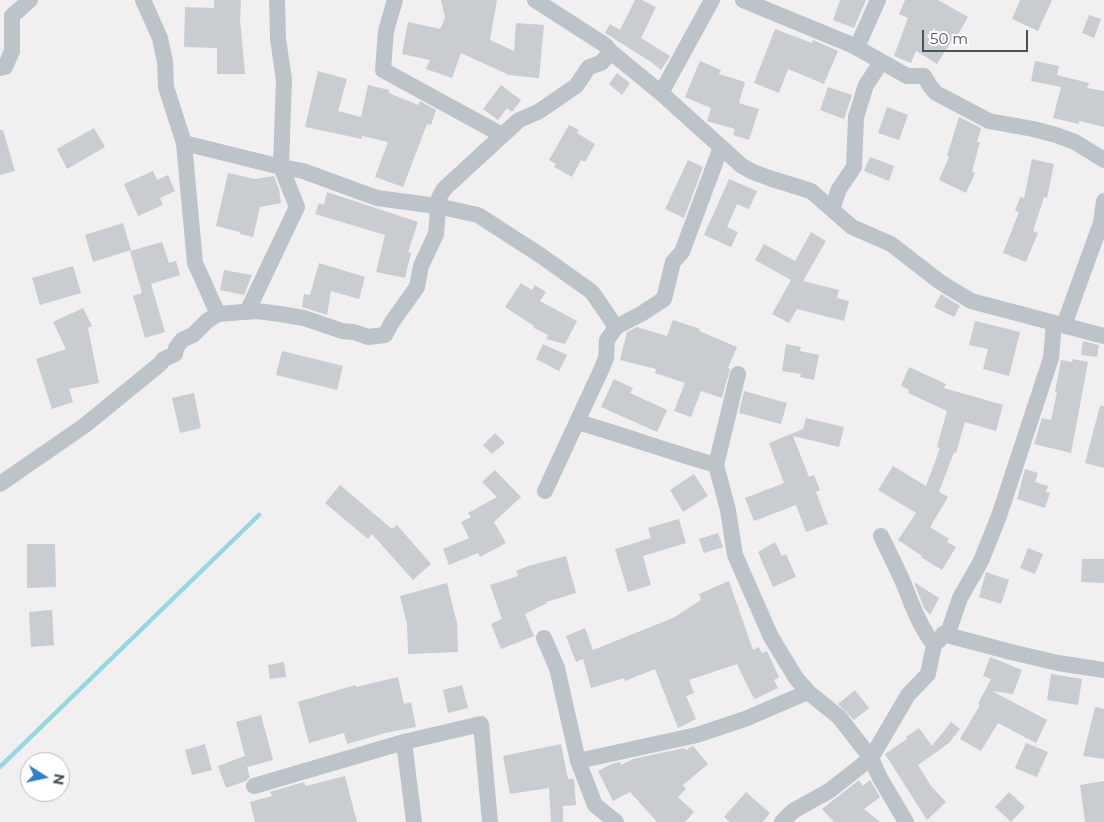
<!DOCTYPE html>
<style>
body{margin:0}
#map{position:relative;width:1104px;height:822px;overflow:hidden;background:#f1efef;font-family:Montserrat,sans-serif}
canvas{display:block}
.north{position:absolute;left:20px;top:752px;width:50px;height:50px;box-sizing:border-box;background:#fff;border:1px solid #b6babd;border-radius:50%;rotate:100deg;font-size:14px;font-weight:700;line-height:20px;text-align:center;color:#49535a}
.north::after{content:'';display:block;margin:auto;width:18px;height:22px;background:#2e82cb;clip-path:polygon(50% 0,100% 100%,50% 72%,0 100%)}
.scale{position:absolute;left:922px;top:30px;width:106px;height:22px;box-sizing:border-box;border:2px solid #49535a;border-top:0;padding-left:6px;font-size:15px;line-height:18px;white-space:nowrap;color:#49535a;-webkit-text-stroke:4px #fff;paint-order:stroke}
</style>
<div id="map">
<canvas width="1104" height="822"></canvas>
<div class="north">N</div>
<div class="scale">50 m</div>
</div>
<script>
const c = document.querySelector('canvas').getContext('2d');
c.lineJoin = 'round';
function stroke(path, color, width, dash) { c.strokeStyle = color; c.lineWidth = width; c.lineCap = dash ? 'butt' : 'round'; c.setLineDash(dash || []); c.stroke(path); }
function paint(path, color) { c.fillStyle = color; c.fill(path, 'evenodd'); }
stroke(new Path2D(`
 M0,767L259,515`), '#94d9e1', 4.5);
paint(new Path2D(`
 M214,0H241L240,19L245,74H217V48L184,47L185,7L214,8Z
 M441,0H497L490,40L514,51L516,23L544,25L539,78L509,75L461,53L452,78L426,69L430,60L402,54L408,22L440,29L445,18Z
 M635,0H642L656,7L641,38L670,56L661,70L651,62L605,33L610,24L620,30Z
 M840,0H866L854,28L833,20Z
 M905,0H938L968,17L956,38L954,37L937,64L916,51L911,63L894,56L908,18L899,14Z
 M1020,0H1052L1038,31L1012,19Z
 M1089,15L1101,19L1094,38L1082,33Z
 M775,29L812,43L813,40L838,51L824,84L788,69L779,93L754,83Z
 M700,61L721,70L719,74L745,82L739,103L759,109L749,140L733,135L735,129L707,121L711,108L685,97Z
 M1035,61L1059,66L1057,75L1089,83L1087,88L1104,91V127L1079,121V124L1053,118L1061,87L1031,81Z
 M318,71L347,79L338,111L361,117L368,85L389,90V93L418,105L420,101L436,110L431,125L427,124L403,187L375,177L388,142L362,136V139L305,127Z
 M617,73L630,83L622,95L609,84Z
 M501,85L521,100L512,112L507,108L498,120L483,109Z
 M828,87L852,95L844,119L820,110Z
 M887,107L908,115L899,140L878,133Z
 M959,117L981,128L977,142H980L972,172L975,173L966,193L939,180L949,157L947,156Z
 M569,125L579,130L577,133L595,144L585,162L581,160L572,177L554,167L556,164L549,160Z
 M94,128L105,147L67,169L57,149Z
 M0,130H3L15,171L0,175Z
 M870,157L894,166L889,181L864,171Z
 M1032,159L1054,164L1047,198L1044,197L1033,231L1038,233L1026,262L1003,253L1019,212L1015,211L1020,197L1024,198Z
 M688,160L703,167L684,218L665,209Z
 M153,171L157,180L168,175L175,191L160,198L163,205L138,216L124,184Z
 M228,173L255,179L274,176L279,189L281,203L260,207L253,237L240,234V232L216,226Z
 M729,179L757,191L749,209L737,204L727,227L738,232L731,247L704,235Z
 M327,192L418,222L408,252L411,253L405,278L376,272L385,235L315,214L319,203L324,205Z
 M123,223L131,250L93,262L85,235Z
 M811,232L826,241L803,281L839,290L837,298L849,301L844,321L797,309L789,323L772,314L791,280L755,260L764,244L795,261Z
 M162,242L169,263L176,261L180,275L151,284L165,332L145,338L133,296L142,293L130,251Z
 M319,263L365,277L359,299L331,291L327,315L302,307L304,294L310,295Z
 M73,266L81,293L40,305L32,278Z
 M224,270L252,275L244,295L220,290Z
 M521,283L532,290L535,285L546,292L540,301L577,321L565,344L546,339L548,335L534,328V326L505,307Z
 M941,294L960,306L954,317L934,307Z
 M83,308L92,326L88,328L99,383L69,389L73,402L52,409L36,359L66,349L53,322Z
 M673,320L700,329L699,331L737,347L728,368L730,369L722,398L701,391L691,417L674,411L685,383L655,373L656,369L620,360L627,332L637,327L667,336Z
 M975,321L1020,332L1009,376L983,369L988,349L969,345Z
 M1083,341L1099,345L1097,357L1081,355Z
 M543,344L567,355L559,371L536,359Z
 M786,344L801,347L800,351L819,355L814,380L800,377L801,374L782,371Z
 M282,351L343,366L337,390L276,375Z
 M1073,359L1088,362L1071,453L1034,444L1042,418L1051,420L1057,392H1055L1061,360L1072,362Z
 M909,367L946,384L944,388L1003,405L996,431L965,422L956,453L954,452L939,492L948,497L930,527L949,539L947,542L956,547L942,570L921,557L922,556L898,540L916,513L878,490L893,466L926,486L940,448L937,447L947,411L908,393L909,390L901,386Z
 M614,379L633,388L630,393L667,410L657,432L601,407Z
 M744,391L787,403L781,424L739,413Z
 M194,393L201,428L180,433L172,398Z
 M1100,406H1104V468L1085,463Z
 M806,418L844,427L839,447L793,436L809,477L814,475L820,490L816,492L828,524L806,532L796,505L754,521L745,498L784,483L769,443L803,429Z
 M495,433L505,443L492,454L483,445Z
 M1025,469L1038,473L1035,482L1048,486L1046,492L1050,493L1045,508L1017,499Z
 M495,470L521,497L494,522L506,543L480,557L478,553L449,565L443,549L469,538L461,522L471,517L468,513L497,497L482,482Z
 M694,474L708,496L683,512L670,490Z
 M340,485L392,529L397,525L431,564L413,580L372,534L368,539L325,503Z
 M679,519L686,543L643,556L651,585L628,592L615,549L651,538L648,528Z
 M718,533L723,547L704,553L699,539Z
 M775,542L782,556L786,554L796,577L773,587L758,552Z
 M27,544H55L56,587L27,588Z
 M1028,548L1043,554L1035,574L1020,568Z
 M566,556L576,593L546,602L547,603L525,614L534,636L501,649L491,624L502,619L490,585L518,576L516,571L528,566Z
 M1082,559H1104V583L1081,582Z
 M986,572L1009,580L1001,604L979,597Z
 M729,581L753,650L759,647L762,653L767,651L779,677L774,680L778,688L755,699L752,695L737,664L689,680L694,693L686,696L696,719L678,728L655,669L625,681L624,678L591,688L583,659L576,662L566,636L585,628L593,650L673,618L701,600L699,594Z
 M914,582L939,598L930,615L924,608Z
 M447,583L457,623L458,652L408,654L407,624L400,596Z
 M52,610L54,645L31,647L29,612Z
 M990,657L1022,670L1013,694L992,691L1047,720L1036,743L998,723L981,751L960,739L980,705L978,704L991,679L983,676Z
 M284,662L286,677L270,679L268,665Z
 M1051,674L1082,679L1078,705L1047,700Z
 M398,677L404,704L411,702L416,727L385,733L347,744L344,733L309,743L298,702L355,685L356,687Z
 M462,685L468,708L448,713L443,690Z
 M855,690L869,708L854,720L838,704Z
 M1095,707L1104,709V759L1083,756Z
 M261,715L273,760L247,767L250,777L246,781L226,788L218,766L245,756L236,722Z
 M951,722L960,729L949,743L918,765L931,786L946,802L927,820L885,754L907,739L906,737L919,728L932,746Z
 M1026,743L1048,752L1037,777L1015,768Z
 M205,744L212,770L192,775L185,750Z
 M561,744L568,779H574L576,805L563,806V822H551L549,788L510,794L503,756Z
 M693,746L708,764L683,785L686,789L678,797L694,812L685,822H657L630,792L613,801L598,771L612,764L620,762L621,765L633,759L684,748L686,750Z
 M345,776L357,822H255L250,802L272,796L270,792L304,782L306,786Z
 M859,780L863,786L870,780L880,797L864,809L880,822H834L822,809Z
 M1104,781V822H1085L1080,785Z
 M746,792L770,813L763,822H730L724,817Z
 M1009,792L1025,807L1011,822L995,807Z`), '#c9ccd1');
stroke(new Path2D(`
 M143,0L160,38L165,62L166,87L184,143L195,263L218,314
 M395,0L386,31L383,70L502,135
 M535,0L605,45L611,52
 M743,0L852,45L907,76H924L930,86L936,93L989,121L1033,129L1056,135L1075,142L1104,160
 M857,47L878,0
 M0,68L5,67L12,51V16L30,0
 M661,93L712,0
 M184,143L281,167L303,171L377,198L437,206L478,215L540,255L592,292L616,327
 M832,209L839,189L854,167L856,117L866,85L880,64L879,60
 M247,312L297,207L281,167L284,80L278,39L277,0
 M1064,325L1101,223L1104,201
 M738,374L716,465L728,510L735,555L771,637L796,678L808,692L839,717L871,758L880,778L906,822
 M577,422C624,435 669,452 716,465
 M0,484L84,426L160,364L164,359L175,354L176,348L182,340L193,335L207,321L218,314L257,311L280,314L304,318L342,331L354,332L368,337L385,335L392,322L417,287L421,266L436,234L439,198L444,189L519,120L538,112L576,86L589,67L601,63L611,52L661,93L742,166L753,172L772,179L811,191L852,227L891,244L940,282L971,301L1104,336
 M545,491L602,368L606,358L607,340L616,327L641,314L664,299L673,262L682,252L721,147
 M881,536C888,551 896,566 903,582C912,605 919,625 934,645
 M943,634L1011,652L1058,663L1104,670
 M544,638L557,668L578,761L595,805L616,822
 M404,742L414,822
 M578,761L697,735L745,719L808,692
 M254,786L404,742L481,724L490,822
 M782,822L793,811L829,791L871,758L908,695L928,674L934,645L949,630L960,598L981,561L999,516L1051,358L1054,323`), '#bcc4ca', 16);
</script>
